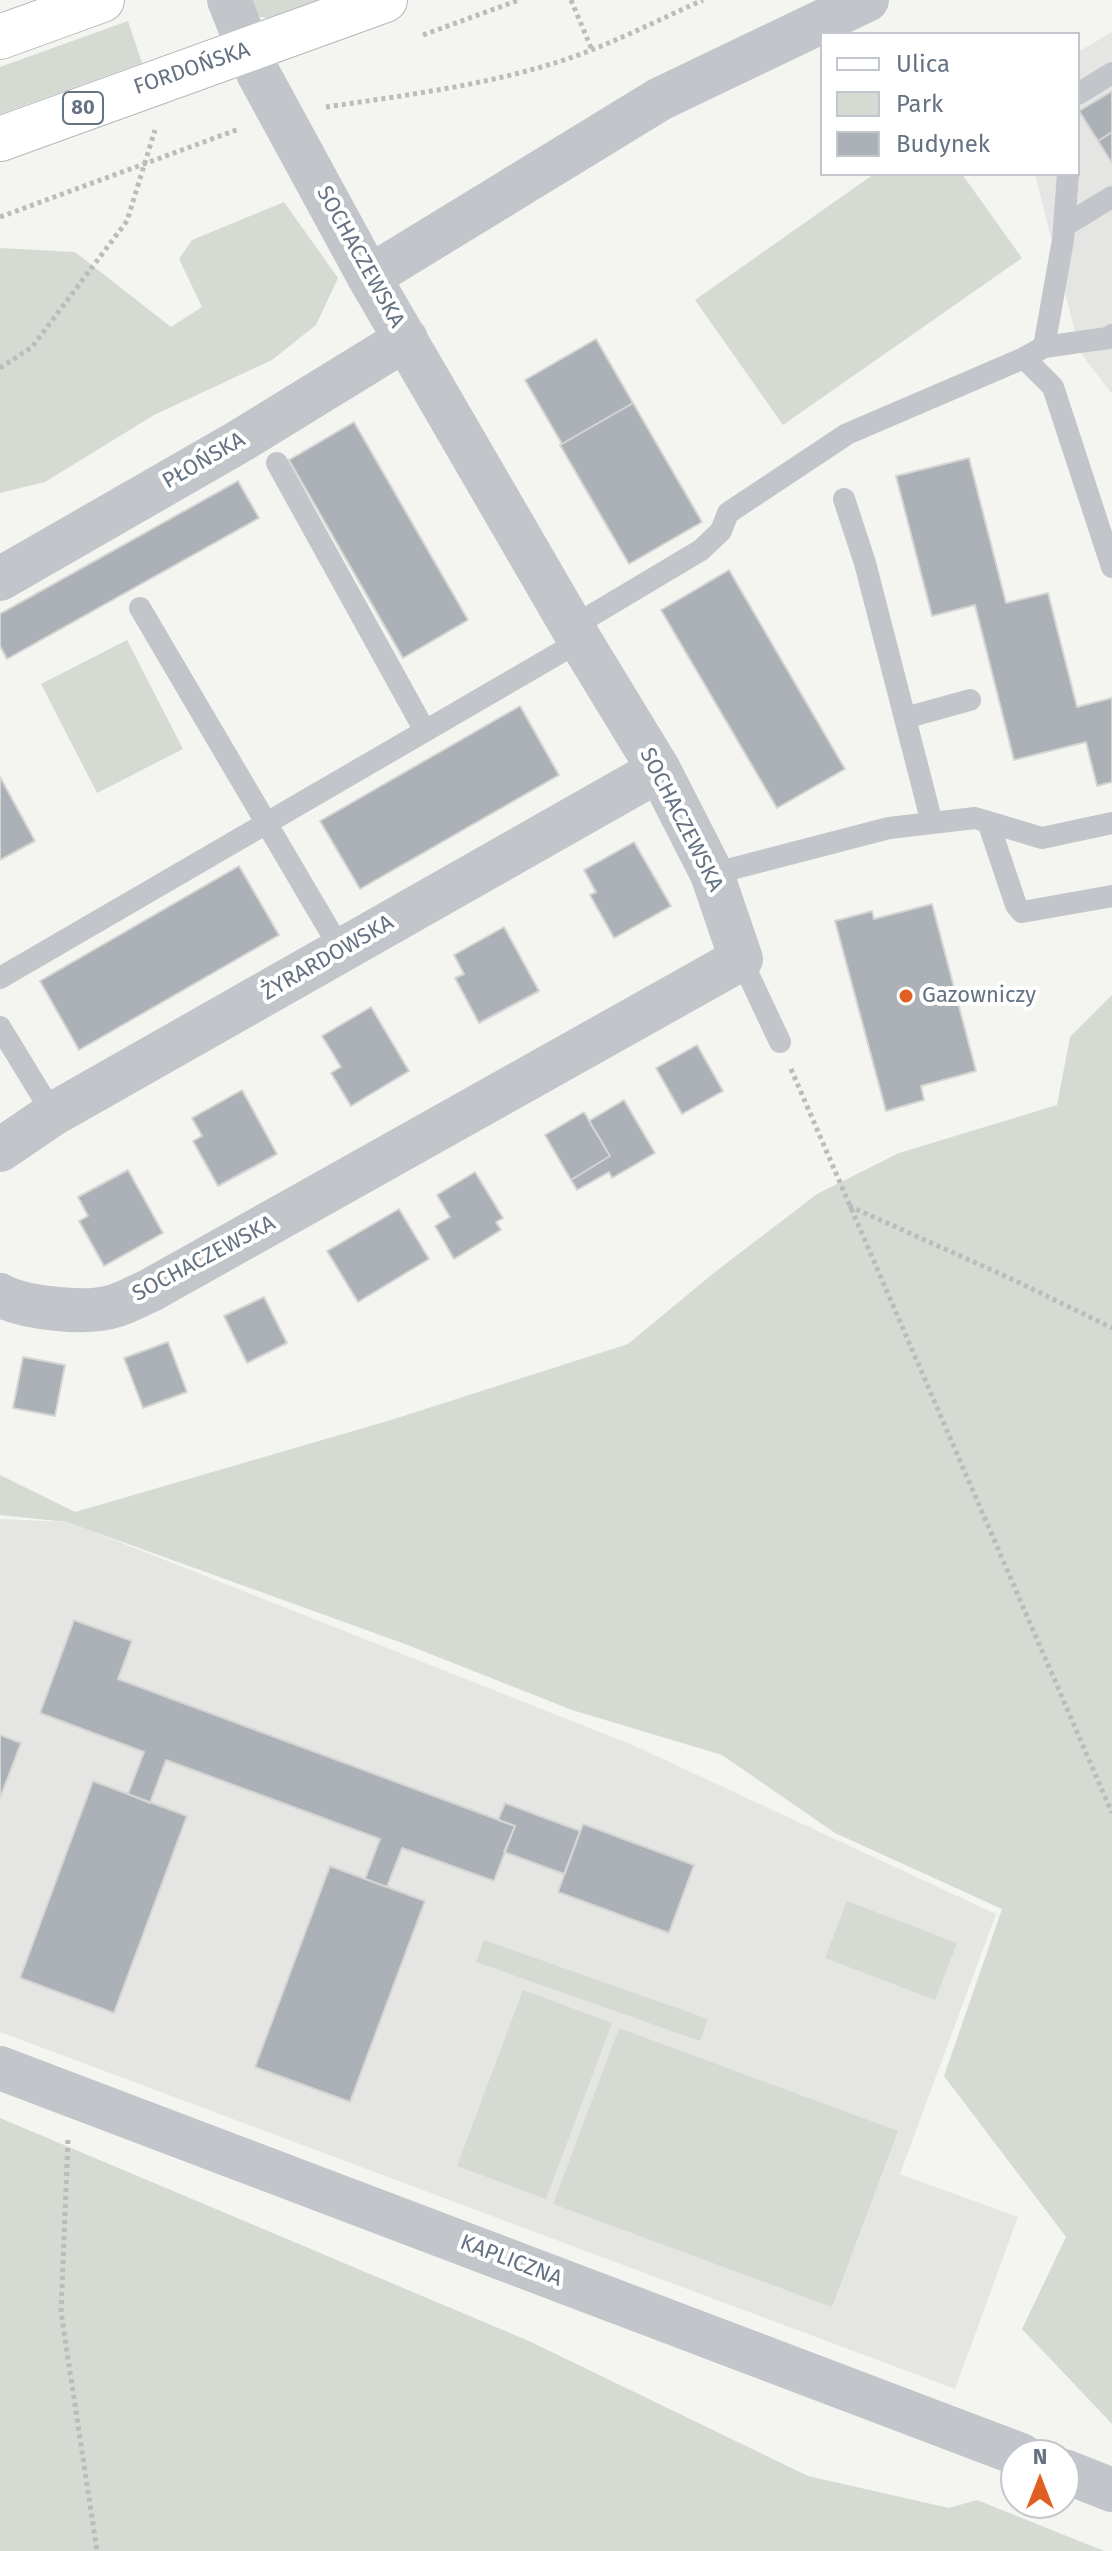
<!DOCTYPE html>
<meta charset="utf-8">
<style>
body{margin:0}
#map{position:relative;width:1112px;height:2551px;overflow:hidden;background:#f4f5f0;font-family:"Fira Sans",sans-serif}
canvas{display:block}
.legend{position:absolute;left:820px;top:32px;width:260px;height:144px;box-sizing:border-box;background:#fff;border:2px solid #c1c7cd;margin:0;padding:10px 14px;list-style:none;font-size:24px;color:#647282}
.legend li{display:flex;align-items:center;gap:16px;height:40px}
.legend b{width:40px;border:2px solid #c1c7cd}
.north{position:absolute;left:1000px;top:2439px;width:80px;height:80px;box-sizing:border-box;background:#fff;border:2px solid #c1c7cd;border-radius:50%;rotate:0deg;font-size:22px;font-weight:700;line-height:32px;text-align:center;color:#647282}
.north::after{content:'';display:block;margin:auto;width:28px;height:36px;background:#e25f23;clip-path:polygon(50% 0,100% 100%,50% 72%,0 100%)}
</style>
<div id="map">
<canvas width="1112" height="2551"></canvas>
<ul class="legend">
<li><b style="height:10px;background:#fff"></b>Ulica</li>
<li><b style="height:22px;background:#d5dbd2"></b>Park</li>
<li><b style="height:22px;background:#abb1b7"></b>Budynek</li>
</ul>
<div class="north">N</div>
</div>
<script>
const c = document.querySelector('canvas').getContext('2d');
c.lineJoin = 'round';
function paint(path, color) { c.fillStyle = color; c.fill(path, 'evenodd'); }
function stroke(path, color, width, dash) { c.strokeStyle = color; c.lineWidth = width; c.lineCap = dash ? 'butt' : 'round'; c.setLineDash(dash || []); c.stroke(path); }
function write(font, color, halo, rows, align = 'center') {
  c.font = font + ' "Fira Sans",sans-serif'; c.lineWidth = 8; c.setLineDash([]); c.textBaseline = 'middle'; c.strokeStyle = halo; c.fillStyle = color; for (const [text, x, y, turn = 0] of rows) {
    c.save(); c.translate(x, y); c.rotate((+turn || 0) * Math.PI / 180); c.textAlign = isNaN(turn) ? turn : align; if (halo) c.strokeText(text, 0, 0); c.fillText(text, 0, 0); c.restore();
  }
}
paint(new Path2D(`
 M1112,32V394L1080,352L1035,174H1078V52Z
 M0,1519L69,1522L635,1746L996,1914L900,2174L1018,2217L955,2389L0,2032Z`), '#e5e6e4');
paint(new Path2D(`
 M248,0H325L273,19L256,16Z
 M128,21L142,63L0,114V67Z
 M874,174H962L1022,258L783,425L695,300Z
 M284,202L338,278L316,325L272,360L154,415L45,482L0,493V248L75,252L171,327L202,307L179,259L192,240Z
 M127,640L183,749L97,793L41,684Z
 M1112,995V2424L1022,2329L1066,2237L944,2076L1002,1909L835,1833L722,1755L572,1710L405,1644L67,1522L0,1515V1475L75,1512L391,1420L628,1344L715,1272L817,1194L899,1153L1057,1105L1070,1037Z
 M847,1901L957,1943L935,2000L825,1958Z
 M484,1940L708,2019L700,2041L476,1962Z
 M523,1990L612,2023L546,2199L457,2166Z
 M619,2028L898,2131L832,2307L553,2204Z
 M0,2118L529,2341L808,2476L949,2508L977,2500L1104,2551H0Z`), '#d5dbd2');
const building = new Path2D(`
 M1112,91V132L1098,141L1079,111Z
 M1112,132V163L1098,141Z
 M596,339L633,403L562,444L525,380Z
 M633,403L702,522L629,564L560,445Z
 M354,422L468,620L403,658L289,460Z
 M969,458L1006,603L1048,593L1077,707L1112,698V782L1097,786L1086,742L1014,760L975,605L932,616L896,476Z
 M238,481L259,518L7,659L0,646V614Z
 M729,570L845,769L777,808L661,610Z
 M520,706L559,775L360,889L320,821Z
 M0,777L35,841L0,860Z
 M634,842L671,906L614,938L590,895L596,892L584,870Z
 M239,866L279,935L79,1050L40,981Z
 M932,904L976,1071L921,1086L924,1100L886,1111L835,921L872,911L874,919Z
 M504,927L539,991L479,1023L455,978L464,974L454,955Z
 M371,1007L409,1071L351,1106L331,1073L341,1067L322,1036Z
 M697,1045L723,1091L682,1114L656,1068Z
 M242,1090L277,1154L218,1186L193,1141L202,1136L192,1118Z
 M624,1100L655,1153L612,1178L609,1172L577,1190L571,1180L610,1156L589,1121Z
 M584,1112L610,1156L571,1180L545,1135Z
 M128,1170L163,1233L104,1266L79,1221L88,1216L78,1197Z
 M475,1172L503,1218L496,1222L501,1230L454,1259L435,1226L450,1217L437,1195Z
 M399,1209L429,1259L358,1302L327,1251Z
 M264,1297L287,1343L247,1363L224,1316Z
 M168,1342L187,1392L143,1408L124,1358Z
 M23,1357L65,1365L55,1416L13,1408Z
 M74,1620L132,1641L118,1679L515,1826L494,1881L402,1848L387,1887L365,1879L380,1839L166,1760L150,1803L128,1794L144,1752L40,1713Z
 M0,1735L21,1743L0,1798Z
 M93,1781L187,1816L114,2013L20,1978Z
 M505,1803L580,1831L564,1874L504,1852L515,1826L498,1820Z
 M583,1824L694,1865L669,1933L558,1892Z
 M330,1866L425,1901L350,2102L255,2067Z`);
paint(building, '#abb1b7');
stroke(building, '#d5d6d3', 2);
const primary = new Path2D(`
 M0,37L102,0
 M0,139L385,0`);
stroke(primary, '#b3b7bb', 46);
stroke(new Path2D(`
 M571,0L592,50
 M423,35L519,0
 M326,107C407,95 489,85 567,59C614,43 658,20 703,0
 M0,217L239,129
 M0,368L32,347L127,221L155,130
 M791,1069L1112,1813
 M849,1206L1014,1280L1112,1328
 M68,2140L61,2312L97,2551`), '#babcbe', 5, [4, 4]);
stroke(new Path2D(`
 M1078,94L1112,73
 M1064,226L1112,197
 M1044,347L1108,338L1112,335
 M1024,358L1053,387L1112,567
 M277,463L425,731
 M844,499L865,563L932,823
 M140,608L341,950
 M572,627L701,550L721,531L728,513L847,434L1024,358L1044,347L1063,240L1068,174
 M905,718L970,700
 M988,822L1016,905L1022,912L1112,896
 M712,874L889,828L975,818L1042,838L1112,823
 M741,959L780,1042
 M0,978L580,641
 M0,1027L53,1114`), '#c2c5c9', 22);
stroke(new Path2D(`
 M369,277L660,99L867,0
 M0,579L240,441L406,339
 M0,1150L53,1114L659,770
 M0,1295C24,1308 87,1315 114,1306C126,1303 137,1296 149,1291L741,959L712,874L659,770L572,627L369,277L258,73L229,0
 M0,2068L1021,2455
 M1064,2471L1112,2490`), '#c2c5c9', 44);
stroke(primary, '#fff', 44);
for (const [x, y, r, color] of [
 [906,996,8,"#e25f23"]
]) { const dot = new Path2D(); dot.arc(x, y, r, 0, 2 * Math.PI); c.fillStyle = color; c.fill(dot); stroke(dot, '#fff', 3); }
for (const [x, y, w] of [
 [83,108,40]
]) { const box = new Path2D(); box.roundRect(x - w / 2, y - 16, w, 32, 6); c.fillStyle = '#fff'; c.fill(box); stroke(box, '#647282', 2); }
write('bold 20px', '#647282', null, [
 ["80",83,108]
]);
write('22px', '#647282', '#fff', [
 ["FORDOŃSKA",192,69,-19],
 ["SOCHACZEWSKA",360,257,61],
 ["PŁOŃSKA",204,461,-30],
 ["SOCHACZEWSKA",681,820,63],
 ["ŻYRARDOWSKA",328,958,-30],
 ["SOCHACZEWSKA",204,1259,-28],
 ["KAPLICZNA",511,2261,21]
]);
write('22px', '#647282', '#fff', [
 ["Gazowniczy",922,996]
], 'left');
</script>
